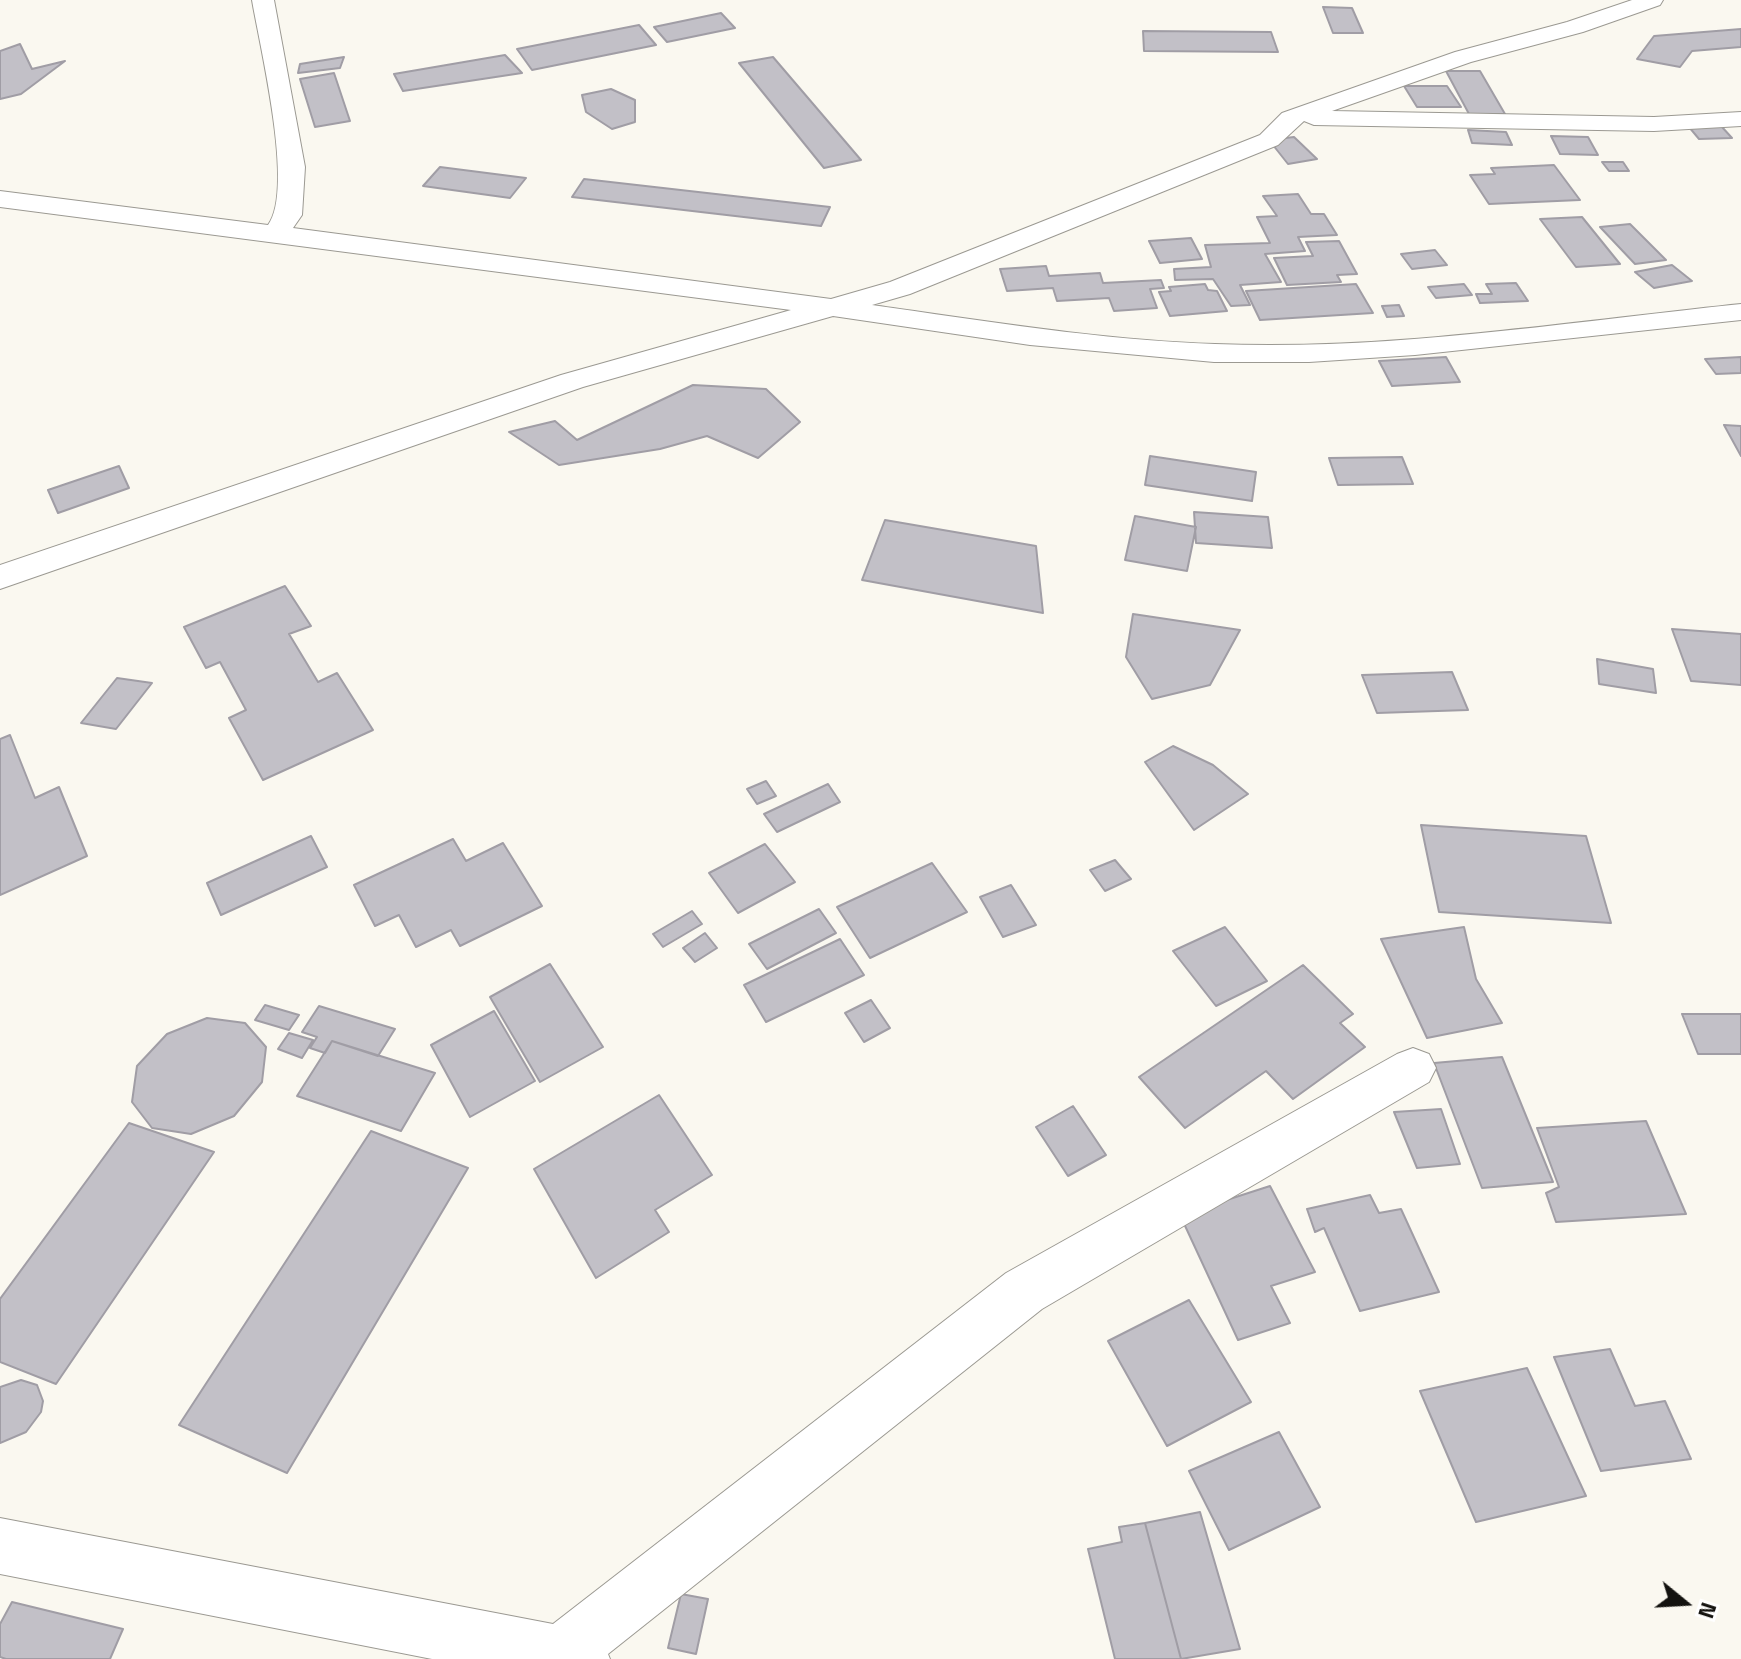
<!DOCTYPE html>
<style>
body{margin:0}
#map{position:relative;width:1741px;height:1659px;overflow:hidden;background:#faf8f0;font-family:"Titillium Web",sans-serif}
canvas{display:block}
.north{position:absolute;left:1645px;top:1563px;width:80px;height:80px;-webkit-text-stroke:6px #fff;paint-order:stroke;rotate:108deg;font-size:22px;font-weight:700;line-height:32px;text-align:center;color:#13120f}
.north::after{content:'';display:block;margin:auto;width:28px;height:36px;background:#13120f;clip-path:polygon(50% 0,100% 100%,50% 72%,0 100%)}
</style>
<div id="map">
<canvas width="1741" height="1659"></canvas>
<div class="north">N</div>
</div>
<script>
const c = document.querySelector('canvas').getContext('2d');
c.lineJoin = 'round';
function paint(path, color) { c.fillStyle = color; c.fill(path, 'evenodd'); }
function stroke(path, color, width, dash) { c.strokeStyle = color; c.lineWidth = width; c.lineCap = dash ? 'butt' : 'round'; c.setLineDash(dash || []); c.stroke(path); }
const building = new Path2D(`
 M1323,7L1352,8L1363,33H1333Z
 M721,13L735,28L667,42L654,27Z
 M639,25L656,45L532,70L517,49Z
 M1741,29V47L1692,51L1680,67L1637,59L1654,36Z
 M1143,31L1271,32L1278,52L1144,51Z
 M20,44L32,69L65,61L21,94L0,99V51Z
 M505,55L522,73L403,91L394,74Z
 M344,57L340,68L298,73L300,64Z
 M773,57L861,160L824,168L739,63Z
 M1446,71H1480L1505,114H1469Z
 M334,73L350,121L315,127L300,79Z
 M1404,86H1447L1461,107H1417Z
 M611,89L635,100V122L612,129L586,112L582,95Z
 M1689,127H1722L1732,138L1699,139Z
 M1468,130L1506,132L1512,145L1472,143Z
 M1551,136L1588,137L1598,155L1560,154Z
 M1294,137L1317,159L1288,164L1269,140Z
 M1602,162H1623L1629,171H1609Z
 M1554,165L1580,200L1489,204L1470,175L1495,174L1491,168Z
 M440,167L526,178L510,198L423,186Z
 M584,179L830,207L821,226L572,197Z
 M1298,194L1311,214H1324L1337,235L1298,237L1305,251L1265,254L1281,282L1240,285L1250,305L1231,306L1213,279L1175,280L1174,269L1211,267L1205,245L1270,243L1257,217L1277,216L1263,196Z
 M1582,217L1620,264L1576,267L1540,219Z
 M1630,224L1666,260L1635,264L1600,227Z
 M1191,238L1202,259L1160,263L1149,241Z
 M1339,241L1357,274L1337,275L1341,282L1287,285L1274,258L1313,256L1306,242Z
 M1435,250L1447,265L1412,269L1401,254Z
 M1672,265L1692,281L1654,288L1635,272Z
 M1046,266L1049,276L1100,273L1103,283L1161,280L1164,288L1150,289L1157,308L1114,311L1109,298L1057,301L1053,288L1007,291L1000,269Z
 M1516,283L1528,301L1480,303L1476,294H1492L1486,284Z
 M1205,284L1208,290L1217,291L1227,311L1170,316L1159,292L1171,291L1169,287Z
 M1356,284L1373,313L1260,320L1246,291Z
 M1464,284L1472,295L1436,298L1428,287Z
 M1399,305L1404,316L1387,317L1382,306Z
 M1446,357L1460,382L1392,386L1379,361Z
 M1741,357V373L1716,374L1705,359Z
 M693,385L766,389L800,422L758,458L707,436L660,449L559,465L509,432L555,421L577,440Z
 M1724,425L1741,426V456Z
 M1150,456L1256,472L1252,501L1145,485Z
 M1402,457L1413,484L1338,485L1329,458Z
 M119,466L129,488L58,513L48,490Z
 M1194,512L1268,517L1272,548L1196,543Z
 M1135,516L1196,527L1187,571L1125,560Z
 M885,520L1036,546L1043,613L862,580Z
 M285,586L311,626L289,634L318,682L337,673L373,730L263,780L229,718L246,710L220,662L206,668L184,627Z
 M1133,614L1240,630L1210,685L1152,699L1126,657Z
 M1672,629L1741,634V685L1691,681Z
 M1597,659L1653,669L1656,693L1599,684Z
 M1452,672L1468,710L1377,713L1362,675Z
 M117,678L152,683L116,729L81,723Z
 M10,735L35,798L59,787L87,856L0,895V739Z
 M1173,746L1213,765L1248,794L1194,830L1145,762Z
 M766,781L776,796L757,804L747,789Z
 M828,784L840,802L777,832L764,814Z
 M1421,825L1586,836L1611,923L1439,912Z
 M311,836L327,867L221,915L207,883Z
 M453,839L466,861L503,843L542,906L460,946L451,930L416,947L399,915L375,926L354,885Z
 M765,844L795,882L738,913L709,873Z
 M1115,860L1131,879L1105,891L1090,870Z
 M932,863L967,912L870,958L837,907Z
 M1011,885L1036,925L1003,937L980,897Z
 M819,909L836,933L767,969L749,944Z
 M692,911L702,924L663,947L653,934Z
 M1225,927L1267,981L1216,1006L1173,951Z
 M1464,927L1476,979L1502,1023L1427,1038L1381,939Z
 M705,933L717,948L695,962L683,948Z
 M840,939L864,975L766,1022L744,985Z
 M550,964L603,1047L540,1082L490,997Z
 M1303,965L1353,1014L1340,1023L1365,1047L1293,1099L1266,1071L1185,1128L1139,1077Z
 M871,1000L890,1028L864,1042L845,1013Z
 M265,1005L299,1015L289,1030L255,1020Z
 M319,1006L395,1029L378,1056L332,1041L325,1053L310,1048L317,1037L302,1032Z
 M494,1011L535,1081L470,1117L431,1045Z
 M1682,1014H1741V1054H1698Z
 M207,1018L245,1023L266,1047L262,1082L234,1116L191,1134L152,1128L132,1102L137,1066L167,1034Z
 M289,1033L313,1040L302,1058L278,1049Z
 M332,1041L435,1073L401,1131L297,1096Z
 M1502,1057L1553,1182L1482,1188L1434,1063Z
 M659,1095L712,1175L655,1210L669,1232L596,1278L534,1169Z
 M1073,1106L1106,1155L1068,1176L1036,1127Z
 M1441,1109L1460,1164L1417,1168L1394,1112Z
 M1646,1121L1686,1214L1556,1222L1546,1193L1559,1187L1537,1128Z
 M129,1123L214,1152L56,1384L0,1362V1299Z
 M371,1131L468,1168L287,1473L179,1425Z
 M1270,1186L1315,1272L1271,1286L1290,1323L1238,1340L1180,1215Z
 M1370,1195L1379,1213L1401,1209L1439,1292L1360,1311L1324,1228L1315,1232L1307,1209Z
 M1189,1300L1251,1402L1167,1446L1108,1341Z
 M1610,1349L1635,1406L1665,1401L1691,1459L1601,1471L1554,1357Z
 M1527,1368L1586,1496L1476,1522L1420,1391Z
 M21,1380L37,1385L43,1401L41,1412L26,1432L0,1443V1387Z
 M1279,1432L1320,1507L1229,1550L1189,1471Z
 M1200,1512L1240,1649L1181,1659L1145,1523Z
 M1145,1523L1181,1659H1115L1088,1549L1122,1542L1119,1527Z
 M681,1594L708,1599L696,1654L668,1648Z
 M12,1602L123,1629L110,1659H6L0,1657V1624Z`);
paint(building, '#c2c0c7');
stroke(building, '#a09da5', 2);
const minor = new Path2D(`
 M252,0H274L305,167L302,215L293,228L831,299L890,282L1260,135L1282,113L1455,52L1567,22L1632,0H1663L1660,5L1583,32L1471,62L1332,111L1654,117L1741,112V126L1654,131L1314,125L1304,121L1278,145L910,294L872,305C985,321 1101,340 1215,344C1390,351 1567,322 1741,304V320L1415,355L1309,362H1214L1030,345L833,316L583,387L0,589V565L561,375L791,310L0,207V191L268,225C295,190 260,47 252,0Z
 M1413,1048L1429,1054L1436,1068L1429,1082L1042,1309L608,1654L610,1659H432L0,1574V1518L553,1624L1006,1273L1397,1054Z`);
stroke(minor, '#9b9992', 2);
paint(minor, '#fff');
</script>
